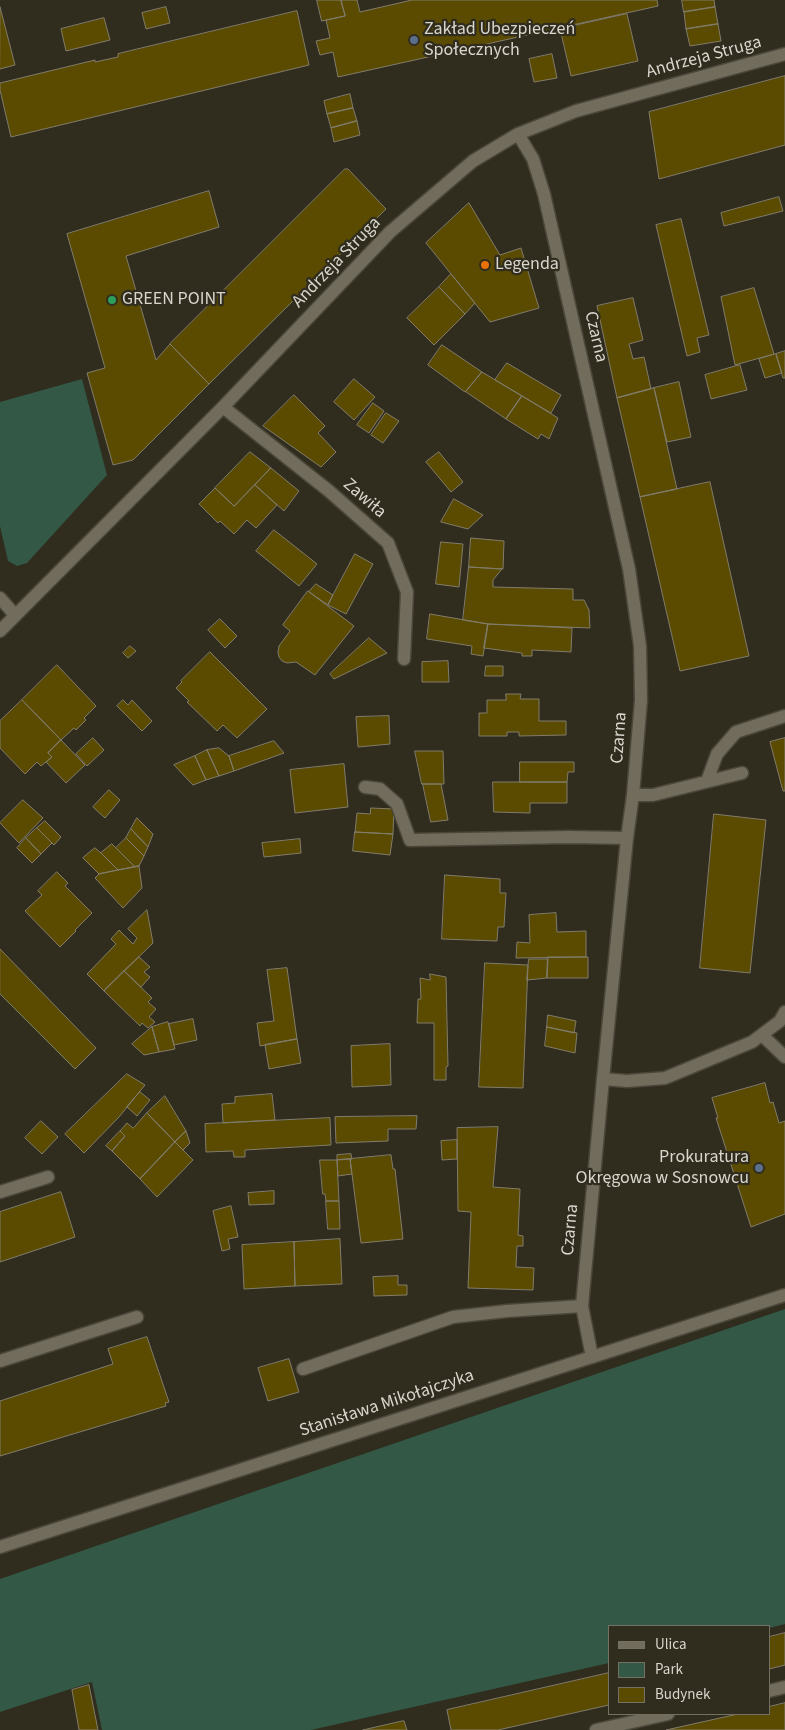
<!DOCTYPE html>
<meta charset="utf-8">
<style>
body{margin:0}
#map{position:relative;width:785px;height:1730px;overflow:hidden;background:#302c1e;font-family:"Source Sans 3",sans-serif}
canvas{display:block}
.legend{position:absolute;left:608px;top:1625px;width:162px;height:90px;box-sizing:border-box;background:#302c1e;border:1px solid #737064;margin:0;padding:6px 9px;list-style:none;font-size:15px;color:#d8d6cd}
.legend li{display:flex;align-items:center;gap:10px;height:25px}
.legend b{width:25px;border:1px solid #737064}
</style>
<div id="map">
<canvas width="785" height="1730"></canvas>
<ul class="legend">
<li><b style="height:6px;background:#716c5b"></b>Ulica</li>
<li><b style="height:14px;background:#335846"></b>Park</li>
<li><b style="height:14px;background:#5b4b00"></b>Budynek</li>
</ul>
</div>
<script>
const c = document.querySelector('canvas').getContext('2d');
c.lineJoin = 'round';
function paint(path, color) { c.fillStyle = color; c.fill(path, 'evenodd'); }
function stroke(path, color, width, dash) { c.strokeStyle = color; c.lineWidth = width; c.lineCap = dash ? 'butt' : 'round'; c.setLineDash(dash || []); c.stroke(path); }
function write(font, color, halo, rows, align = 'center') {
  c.font = font + ' "Source Sans 3",sans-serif'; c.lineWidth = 4.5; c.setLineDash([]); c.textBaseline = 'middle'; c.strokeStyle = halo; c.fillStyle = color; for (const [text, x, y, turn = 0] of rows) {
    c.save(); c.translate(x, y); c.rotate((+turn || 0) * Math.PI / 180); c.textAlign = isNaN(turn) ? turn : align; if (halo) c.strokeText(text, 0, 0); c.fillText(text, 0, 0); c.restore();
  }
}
paint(new Path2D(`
 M82,379L107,475L27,563L17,566L8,561L0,526V402Z
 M785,1309V1624L769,1628V1626H609V1663L311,1730H102L92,1682L0,1712V1579Z`), '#335846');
const building = new Path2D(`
 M317,0H341L345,16L322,21Z
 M341,0H357L360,12L412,0H657L658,6L338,77L333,52L320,55L316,41L330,38L326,20L345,16Z
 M682,0H714L715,7L684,12Z
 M0,7L15,65L0,69Z
 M166,7L170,23L146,29L142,13Z
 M715,7L718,24L686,29L684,12Z
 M297,11L309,65L11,137L0,90V83L95,60V62L118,57V54Z
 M627,14L638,61L571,76L560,29Z
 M104,18L110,40L66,51L61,29Z
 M718,24L721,41L690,46L686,29Z
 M552,54L557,78L534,82L529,59Z
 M785,76V145L659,179L649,112Z
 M350,94L353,108L327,114L324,101Z
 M353,108L357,121L331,128L327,114Z
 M357,121L360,135L334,142L331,128Z
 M345,169H348L386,209L209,384L170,344Z
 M209,191L219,227L126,256L156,360L170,344L209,384L133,460L113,465L87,373L105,368L67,234Z
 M779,197L783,211L724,226L721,213Z
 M469,203L500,255L521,248L539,308L490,322L426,243Z
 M681,219L709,335L697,338L700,352L687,356L656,225Z
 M451,274L475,303L465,314L439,287Z
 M439,287L465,314L434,345L407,318Z
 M754,288L774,354L735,365L721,297Z
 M633,298L643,340L629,344L633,359L644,357L651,389L617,398L597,306Z
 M442,345L482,372L465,392L428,365Z
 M785,351V378H783L776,354Z
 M776,354L782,373L765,378L759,359Z
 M507,363L561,395L551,413L495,380Z
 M740,365L747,390L711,399L705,375Z
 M482,372L522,396L506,419L466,392Z
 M354,379L375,397L354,420L334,402Z
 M679,382L691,437L667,442L654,388Z
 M654,388L677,489L640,497L617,398Z
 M294,395L325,426L318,433L336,452L321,467L263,426Z
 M522,396L558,418L549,439L541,434L538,439L506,419Z
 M373,403L384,411L369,433L357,425Z
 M386,413L399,421L383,443L371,435Z
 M250,452L271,468L234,506L215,488Z
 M439,452L463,482L451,492L426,462Z
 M271,468L299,491L284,511L255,485Z
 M710,482L749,656L680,671L640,497Z
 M255,485L277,505L256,528L247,520L234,534L220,521L218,523L199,504L215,488L234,506Z
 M454,499L483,515L468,529L441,522Z
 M274,530L317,564L299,586L256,551Z
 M471,538L504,541L503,569L469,567Z
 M441,542L463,544L459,587L436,584Z
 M355,554L373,564L346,614L328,605Z
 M469,567L502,569L493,580V587L573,589V600H584L589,610L590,628L488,624L463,620Z
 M316,584L333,595L328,605L309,592Z
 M308,591L354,626L315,675L296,662L287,663L282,661L279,657L278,652L279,646L290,631L283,625Z
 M430,614L488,624L483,656L471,654L472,646L427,639Z
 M220,619L237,636L225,648L208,630Z
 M488,624L572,628L571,652L532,650V656H522V653L484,648Z
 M369,638L387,653L334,679L330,674Z
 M130,646L136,651L128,658L123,653Z
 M210,652L267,709L237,738L223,725L217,731L187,702L189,701L176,688L182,682L181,681Z
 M448,661L449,682H422V662Z
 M57,665L96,706L84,718L86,720L76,730L74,728L61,740L22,700Z
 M486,666H503V676H485Z
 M506,694H521L520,699H539V721H566V735L519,736V732H507V736H479V713H487V700H506Z
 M22,700L61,740L48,753L52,757L41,766L37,762L25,774L0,748V721Z
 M123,700L128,705L132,700L152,721L142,731L117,706Z
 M389,716L390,744L358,747L356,717Z
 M93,738L104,750L87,766L76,754Z
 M785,738V791H783L770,742Z
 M61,740L85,765L66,783L46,762L52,757L48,753Z
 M274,741L284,753L234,771L229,756Z
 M219,748L229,756L234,771L219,776L207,750Z
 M207,750L219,776L206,780L195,756Z
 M415,751H443L444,784H422Z
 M195,756L206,780L193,785L174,765Z
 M520,762H574V772H568L567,782H520Z
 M344,764L348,807L295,813L290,770Z
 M493,782H567V803H530V813L494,812Z
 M423,784H441L448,820L431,822Z
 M109,790L120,800L105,818L93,807Z
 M23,800L43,818L19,843L0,823Z
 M371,808L394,809L393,834L355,832L357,813L370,814Z
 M714,814L766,820L750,973L700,968Z
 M137,818L153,834L148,847L131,829Z
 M45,821L61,837L54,845L37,828Z
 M37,828L52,843L41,854L26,838Z
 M131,829L148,847L144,856L126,838Z
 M355,832L393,834L390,855L353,851Z
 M26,838L41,854L32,863L17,848Z
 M126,838L144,856L139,866L135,867L116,848Z
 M300,839L301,853L264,857L262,843Z
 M112,844L135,867L118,870L101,853Z
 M95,848L101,853L118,870L99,874L83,858Z
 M139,866L142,888L123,908L95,878L99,874Z
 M57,872L68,883L65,886L92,913L75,930L76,931L60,947L25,911L42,895L38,891Z
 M445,875L500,879V893H506L504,927H498L497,941L442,939Z
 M147,910L153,943L104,991L87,974L116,944L111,939L119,930L133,944L137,938L128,929Z
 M556,913L557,932L586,931V957L516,958L517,942L530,943L529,915Z
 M0,949L96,1048L75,1069L0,994Z
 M139,957L150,967L144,972L150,977L141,987L124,971Z
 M548,957H588V978H547Z
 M529,959H548L547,978L527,980Z
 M485,963L528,965L523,1088L479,1087Z
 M287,968L297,1039L260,1046L257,1023L274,1021L267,970Z
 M124,971L152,998L148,1002L156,1009L149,1017L155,1022L148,1028L142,1023L140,1026L104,991Z
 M430,974L446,977L448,1066L446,1067V1080H434V1023H417L418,999H421L420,978L430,980Z
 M548,1015L576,1021L574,1033L547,1027Z
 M193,1019L197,1040L174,1045L169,1024Z
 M168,1022L175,1049L159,1052L152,1027Z
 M152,1027L159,1052L144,1055L132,1044Z
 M547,1027L577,1033L575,1053L545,1046Z
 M297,1039L301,1063L269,1069L265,1045Z
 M390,1044L391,1085L352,1087L351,1046Z
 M127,1074L145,1085L119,1117L84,1153L65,1134Z
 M765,1083L770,1103L773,1102L779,1123L785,1121V1214L751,1227L716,1118H718L712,1098Z
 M140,1092L150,1100L137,1116L127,1107Z
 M272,1094L275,1120L223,1123L222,1104L235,1103V1097Z
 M165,1096L186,1131L175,1142L147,1113Z
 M147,1113L175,1142L140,1179L112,1151L125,1136L120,1131L127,1123L133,1128Z
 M417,1116L416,1129H388V1141L336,1143L335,1117Z
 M330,1118L331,1145L245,1150V1157H234L233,1151L206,1152L205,1124Z
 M41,1121L58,1137L42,1154L25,1138Z
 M498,1127L493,1187L520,1189L518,1235L523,1236V1246H517L516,1267L534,1268L533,1290L468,1288L471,1212L458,1211L457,1128Z
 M120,1131L125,1136L112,1151L106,1146Z
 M186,1131L190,1143L183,1150L175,1142Z
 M457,1140V1159L442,1160L441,1141Z
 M175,1142L193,1160L157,1197L140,1179Z
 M351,1154L352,1159L337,1160V1155Z
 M391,1155L393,1169H395L403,1239L361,1243L350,1159Z
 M350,1159L352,1174L338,1176L337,1160Z
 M320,1160H337L339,1201H326L325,1194H323Z
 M274,1191V1204L249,1205L248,1193Z
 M61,1192L75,1237L0,1262V1212Z
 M326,1201H339L340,1229H328Z
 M231,1206L238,1237L228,1239L230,1249L222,1251L213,1211Z
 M340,1239L342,1284L295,1286L294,1242Z
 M294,1242L295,1286L244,1289L242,1245Z
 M398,1276V1285H407V1295L374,1296L373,1277Z
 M147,1337L169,1402L165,1403L166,1406L0,1456V1401L113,1364L108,1349Z
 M289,1359L299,1392L268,1401L258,1368Z
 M785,1633V1665L769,1669V1637Z
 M609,1673V1705L498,1730H451L447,1710Z
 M89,1685L98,1730H79L72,1690Z
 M785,1703V1730H666L738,1714H769V1707Z
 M404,1721L407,1730H363Z`);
paint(building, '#5b4b00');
stroke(building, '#817c6b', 1);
const service = new Path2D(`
 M707,781L717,754L736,732L785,716
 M365,787L380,789L397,804L410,840L569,837L627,838
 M633,795H653L742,773
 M762,1035L785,1057
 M603,1079L627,1081L665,1078L752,1042L780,1021L785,1012
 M303,1369L453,1317L507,1311L582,1306
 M769,1691L785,1687
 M596,1730L668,1714`);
const minor = new Path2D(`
 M518,134L533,159L544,194L629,569L640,646L641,700L633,795L627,838L603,1079L582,1306L592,1357
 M223,407L329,491L388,543L407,592L404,659
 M0,598L15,615
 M0,631L223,407L390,232L473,161L518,134L576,111L785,54
 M0,1192L48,1177
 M0,1361L137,1317`);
const tertiary = new Path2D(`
 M0,1547L785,1295`);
stroke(service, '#4a473a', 15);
stroke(minor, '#4a473a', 15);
stroke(tertiary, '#4a473a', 15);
stroke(service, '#716c5b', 12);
stroke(minor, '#716c5b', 12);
stroke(tertiary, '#716c5b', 12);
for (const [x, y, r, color] of [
 [414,40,5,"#5c6f8a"],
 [485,265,5,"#e8710a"],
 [112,300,5,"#2e9e5b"],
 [759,1168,5,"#5c6f8a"]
]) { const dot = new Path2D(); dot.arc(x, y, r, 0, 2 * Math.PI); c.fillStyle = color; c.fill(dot); stroke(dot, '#302c1e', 2); }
write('18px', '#d8d6cd', '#302c1e', [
 ["Zakład Ubezpieczeń",424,30],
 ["Społecznych",424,51],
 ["Legenda",495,265],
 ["GREEN POINT",122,300],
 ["Prokuratura",749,1158,"right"],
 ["Okręgowa w Sosnowcu",749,1179,"right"]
], 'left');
write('18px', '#d8d6cd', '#302c1e', [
 ["Andrzeja Struga",704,58,-15],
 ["Andrzeja Struga",337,263,-46],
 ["Czarna",595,337,77],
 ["Zawiła",364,499,41],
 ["Czarna",620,738,-86],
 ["Czarna",571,1230,-85],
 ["Stanisława Mikołajczyka",387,1404,-18]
]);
</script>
